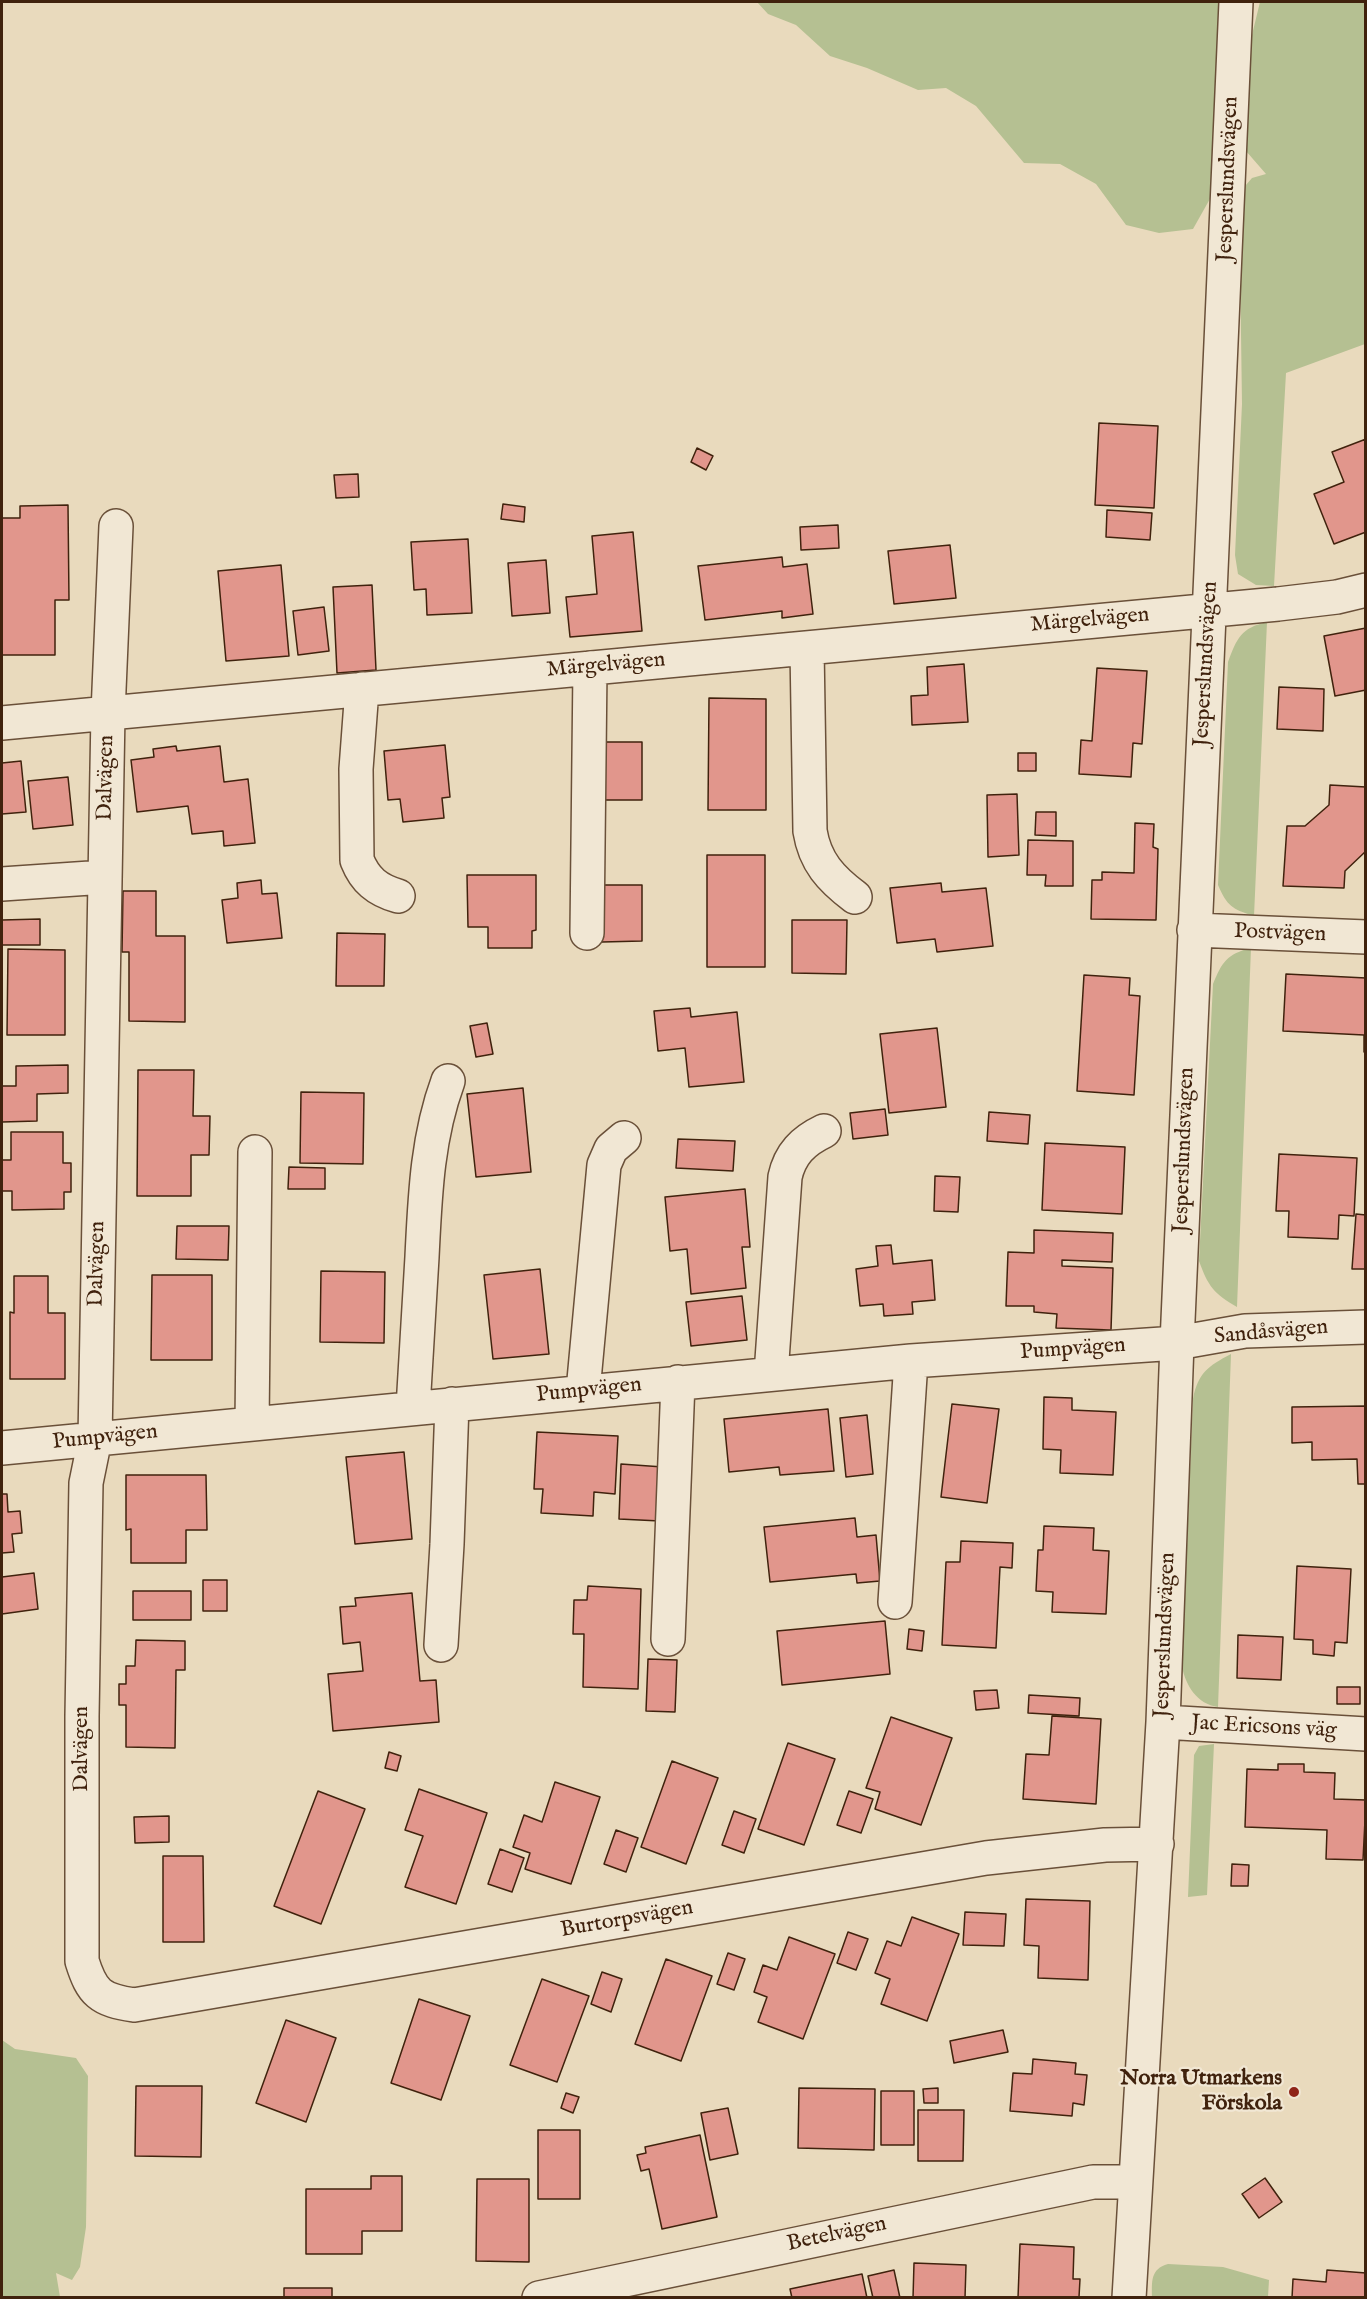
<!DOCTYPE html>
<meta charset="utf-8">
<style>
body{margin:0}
#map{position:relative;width:1367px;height:2299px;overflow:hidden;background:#e9dabd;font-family:"IM FELL English",serif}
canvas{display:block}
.frame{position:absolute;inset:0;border:3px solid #40220d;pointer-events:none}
</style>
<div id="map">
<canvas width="1367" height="2299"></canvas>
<div class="frame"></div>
</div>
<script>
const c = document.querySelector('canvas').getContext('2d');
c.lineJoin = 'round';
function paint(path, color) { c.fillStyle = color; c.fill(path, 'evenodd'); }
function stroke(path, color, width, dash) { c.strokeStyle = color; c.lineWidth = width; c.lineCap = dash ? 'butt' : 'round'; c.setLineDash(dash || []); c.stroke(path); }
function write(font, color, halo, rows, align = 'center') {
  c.font = font + ' "IM FELL English",serif'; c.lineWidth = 4.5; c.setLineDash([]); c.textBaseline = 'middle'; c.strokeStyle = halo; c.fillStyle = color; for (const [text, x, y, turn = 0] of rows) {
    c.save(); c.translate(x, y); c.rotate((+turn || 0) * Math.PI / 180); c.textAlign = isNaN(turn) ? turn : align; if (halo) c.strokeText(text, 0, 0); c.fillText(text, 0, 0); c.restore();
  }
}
paint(new Path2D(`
 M757,2H1219L1211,197L1193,229L1159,233L1126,225L1096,184L1060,164L1024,163L976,106L946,88L918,90L867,68L830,56L796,25L768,14Z
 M1260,2H1365V344L1286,373L1274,586L1256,585L1238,574L1235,555L1242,404L1239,193L1252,178L1266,174L1246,151L1241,80Z
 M1267,622L1254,916C1232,909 1227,906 1218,885L1228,662C1237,638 1241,628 1267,622Z
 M1251,948L1237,1307C1214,1294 1208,1286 1199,1261L1213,984C1222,962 1227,954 1251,948Z
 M1231,1354L1218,1707C1197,1704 1186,1686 1182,1667L1193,1399C1198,1373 1208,1366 1231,1354Z
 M1214,1744L1207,1895L1188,1897L1194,1755L1199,1746Z
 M2,2040L15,2049L76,2058L88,2076L86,2227L80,2267L72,2280L56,2273L60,2297H2Z
 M1168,2264L1223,2267L1269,2280L1268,2297H1152C1152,2282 1150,2269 1168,2264Z`), '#b5c092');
const building = new Path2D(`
 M1099,423L1158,426L1154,508L1095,505Z
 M1366,439V532L1334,544L1314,494L1344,482L1332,452Z
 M697,448L713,456L706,470L691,462Z
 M358,474L359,497L336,498L334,475Z
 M503,504L525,507L524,522L501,519Z
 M68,505L69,600H55V655H2V518H20V506Z
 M1107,510L1152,513L1150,540L1106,537Z
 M838,525L839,548L801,550L800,527Z
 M633,532L642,631L570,637L566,597L597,594L592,536Z
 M468,539L472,613L427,615L426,589L414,590L411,542Z
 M950,545L956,598L894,604L888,551Z
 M782,557L783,567L807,564L813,614L782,618V611L705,620L698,566Z
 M546,560L550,613L512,616L508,563Z
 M281,565L289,656L226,661L218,571Z
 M372,585L376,670L337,673L333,587Z
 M324,607L329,651L298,655L293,611Z
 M1366,628V690L1335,696L1324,636Z
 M964,664L968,722L912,725L911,696L928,695L927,667Z
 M1097,668L1147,671L1142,744L1133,743L1131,777L1079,774L1081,740L1092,741Z
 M1279,687L1324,689L1323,731L1277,729Z
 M709,698L766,699V810H708Z
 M603,742H642V800H603Z
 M445,745L450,797L442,798L444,818L403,822L400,799L388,800L384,751Z
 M176,746L177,751L220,746L224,782L248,779L255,843L224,846L223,831L192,834L188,806L137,812L131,760L154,757L153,749Z
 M1018,753H1036V771H1018Z
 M21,761L26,812L2,814V763Z
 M68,777L73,825L33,829L28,781Z
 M1330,785L1366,787V851L1345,871L1344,888L1283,886L1287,826H1305L1329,805Z
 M1017,794L1019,855L988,857L987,795Z
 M1036,812H1056V836L1035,835Z
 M1135,823L1154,824L1153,847L1158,849L1156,920L1091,919L1092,880H1102V872L1134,873Z
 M1028,840L1073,841V886H1045L1046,875H1027Z
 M707,855H765V967H707Z
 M467,875H536V930L532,931V948H488V927H468Z
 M261,880L262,894L277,893L282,938L227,943L222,900L238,898L237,883Z
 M941,883L942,892L986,888L993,946L937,952L935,939L897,943L890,888Z
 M601,885H642V941L602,942Z
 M123,891H156V936H185V1022L129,1021V952H122Z
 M40,919V945H2V920Z
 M792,920H847L846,974L792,973Z
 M337,933L385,934L384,986H336Z
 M8,949L65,950V1035H7Z
 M1286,974L1366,978V1052H1364V1035L1283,1031Z
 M1084,975L1130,978L1129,995L1140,996L1134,1095L1077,1091Z
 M690,1008L691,1017L737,1012L744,1082L689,1087L685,1048L658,1051L654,1011Z
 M487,1023L493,1054L476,1057L470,1026Z
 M937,1028L946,1107L889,1113L880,1034Z
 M68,1065V1093L37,1094V1121L2,1122V1086H16V1066Z
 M138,1070H194L193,1116H210L209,1155H191V1196H137Z
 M523,1088L531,1172L476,1177L467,1094Z
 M301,1092L364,1093L363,1164L300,1163Z
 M885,1109L888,1135L853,1139L850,1113Z
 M989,1112L1030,1115L1028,1144L987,1141Z
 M11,1132H63V1163H71V1192H64V1209L12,1210V1191H2V1160H11Z
 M678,1139L735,1141L733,1171L676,1168Z
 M1045,1143L1125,1147L1122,1214L1042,1210Z
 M1279,1154L1357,1158L1354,1216L1339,1215L1338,1239L1288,1237L1289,1211H1276Z
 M289,1167L325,1168V1189H288Z
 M935,1176L960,1177L958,1212L934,1211Z
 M745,1189L750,1247H742L746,1288L691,1294L687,1249L670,1251L665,1197Z
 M1356,1214L1366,1215V1269H1352Z
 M177,1226H229L228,1260L176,1259Z
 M1034,1230L1113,1233L1112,1262L1062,1260V1266L1113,1268L1111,1330L1056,1328L1057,1314L1034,1312V1306H1006L1008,1252L1034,1253Z
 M891,1245L893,1264L932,1260L935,1300L912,1302L913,1314L884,1316L883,1304L860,1306L856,1269L878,1266L876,1246Z
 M540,1269L549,1354L493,1359L484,1275Z
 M321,1271L385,1272L384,1343L320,1342Z
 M152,1275H212V1360H151Z
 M14,1276H48V1313H65V1379H10V1312L14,1313Z
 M742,1296L747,1340L691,1346L686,1302Z
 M1044,1397L1072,1398V1410L1116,1412L1113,1475L1060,1473L1061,1450L1043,1449Z
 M952,1404L999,1409L987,1503L941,1497Z
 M1366,1406V1484H1358L1357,1459L1312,1460V1442L1292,1443V1407Z
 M828,1409L834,1471L780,1475L779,1467L729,1472L724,1419Z
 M867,1415L873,1474L846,1477L840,1418Z
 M537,1432L618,1436L615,1494L594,1492L593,1516L541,1513L543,1489H534Z
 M404,1452L412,1539L355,1544L346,1457Z
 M621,1464L663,1467L660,1521L619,1519Z
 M126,1475H206L207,1530H186V1563H131V1529L126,1530Z
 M2,1494H7L8,1512L20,1511L22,1533L12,1534L14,1552L2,1553Z
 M855,1518L857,1537L876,1535L880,1581L857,1583L856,1574L770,1582L764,1527Z
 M1044,1526L1094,1528L1093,1550L1109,1551L1106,1614L1052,1612L1053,1592L1036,1591L1038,1550H1043Z
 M961,1541L1013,1543L1012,1568L1000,1567L996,1648L942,1645L946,1562H960Z
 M1297,1566L1351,1569L1347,1643L1335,1642L1334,1656L1313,1654V1640L1294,1639Z
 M34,1573L38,1609L2,1614V1577Z
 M203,1580H227V1611H203Z
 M588,1586L641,1589L638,1689L583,1687L584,1634H573L574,1600H587Z
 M133,1591H191V1620H133Z
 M412,1593L420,1681L436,1680L439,1722L333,1731L328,1674L363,1671L360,1642L343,1644L340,1607L356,1606L355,1598Z
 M885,1621L890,1674L782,1685L777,1631Z
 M909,1629L924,1631L922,1651L907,1649Z
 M1238,1635L1283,1637L1281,1680L1237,1678Z
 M136,1640L185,1641V1670H176L175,1748L126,1747V1705H119V1684H126V1666H135Z
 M648,1659L677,1660L675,1712L646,1711Z
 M1337,1687H1360V1704H1337Z
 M997,1690L999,1708L976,1710L974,1691Z
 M1029,1695L1080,1698L1079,1716L1028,1713Z
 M1052,1716L1101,1719L1096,1804L1023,1799L1026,1754L1049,1755Z
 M891,1717L952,1738L921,1825L875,1809L880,1792L866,1788Z
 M788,1743L835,1759L804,1845L758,1829Z
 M389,1752L401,1756L397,1771L385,1768Z
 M672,1761L718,1778L686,1864L641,1847Z
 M1278,1764H1304V1772L1335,1773L1334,1799L1366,1800L1363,1860L1326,1859L1327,1830L1245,1827L1247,1769L1278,1770Z
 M555,1782L600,1797L571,1884L525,1869L530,1853L513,1847L524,1815L542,1822Z
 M419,1789L487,1813L456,1904L405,1887L423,1836L405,1830Z
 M318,1791L365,1809L321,1924L274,1906Z
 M849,1791L873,1799L861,1833L837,1825Z
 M734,1811L756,1819L744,1853L722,1845Z
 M169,1816V1842L135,1843L134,1817Z
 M616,1830L638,1838L626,1872L604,1864Z
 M500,1849L524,1858L512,1892L488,1884Z
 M163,1856H203L204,1942H163Z
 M1232,1864L1249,1865L1248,1886H1231Z
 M1026,1899L1090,1901L1088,1980L1038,1978L1039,1946L1024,1945Z
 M965,1912L1006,1914L1004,1946L963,1945Z
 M912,1917L959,1934L927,2021L881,2004L890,1979L875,1973L887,1941L901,1946Z
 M848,1932L868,1939L856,1970L837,1963Z
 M789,1937L835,1954L803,2039L758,2022L767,1997L754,1992L763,1965L777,1970Z
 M728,1953L745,1959L734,1990L717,1984Z
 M666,1959L712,1976L681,2061L635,2044Z
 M602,1972L622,1979L611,2012L591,2004Z
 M542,1979L589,1996L557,2082L510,2065Z
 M419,1999L470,2016L441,2100L391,2083Z
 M286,2020L336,2038L306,2122L256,2103Z
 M1003,2030L1008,2052L954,2063L950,2041Z
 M1033,2059L1076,2063L1075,2074L1087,2075L1084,2105L1073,2103L1072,2116L1010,2111L1013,2073L1032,2074Z
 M136,2086H202L201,2157L135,2156Z
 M799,2088L875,2089L874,2150L798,2148Z
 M938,2088V2103H924L923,2089Z
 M881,2091H914V2145H881Z
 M566,2093L579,2097L573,2113L561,2108Z
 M728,2108L738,2154L710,2160L701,2113Z
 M918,2110H964L963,2161H918Z
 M538,2130H580V2199H538Z
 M700,2135L717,2217L662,2229L649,2169L641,2171L637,2155L646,2153L645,2147Z
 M371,2176H402V2231H362V2254H306V2189H371Z
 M1265,2178L1282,2202L1259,2218L1242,2194Z
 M477,2179H529V2262L476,2261Z
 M1020,2244L1074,2247L1073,2279H1080L1079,2297L1018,2298Z
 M914,2263L966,2265L965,2298H913Z
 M894,2270L900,2298H873L868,2276Z
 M1327,2270L1366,2273V2298H1292L1293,2279L1326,2282Z
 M862,2274L867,2298H792L790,2289Z
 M284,2288H332V2298H284Z`);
paint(building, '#e1968c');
stroke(building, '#40220d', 1.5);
const minor = new Path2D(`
 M116,526L108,713L95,1439L86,1483L82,1716V1961C92,1993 100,2000 134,2005L986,1858L1105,1845L1157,1844
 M807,648L810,831C815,862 831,879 855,897
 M362,689L356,769L357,860C365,880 377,890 398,896
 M2,723L1278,604L1337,597L1366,590
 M2,884L105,877
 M1194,930L1366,937
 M587,933L590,668
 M771,1374L785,1177C790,1154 803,1141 824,1131
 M583,1391L604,1165L611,1149L624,1138
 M413,1408C416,1358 419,1307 422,1257C425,1196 427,1138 448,1081
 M252,1424L255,1152
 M2,1448L911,1361L1177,1343L1245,1331L1366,1327
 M895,1602L911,1361
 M668,1639L678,1382
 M441,1645L447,1544L452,1404
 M1163,1722L1366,1734
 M539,2298L1093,2182H1135
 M1129,2298L1163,1722L1177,1343L1236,2`);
stroke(minor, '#6a5039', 36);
stroke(minor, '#f1e7d4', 33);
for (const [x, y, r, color] of [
 [1294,2092,6,"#8f2418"]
]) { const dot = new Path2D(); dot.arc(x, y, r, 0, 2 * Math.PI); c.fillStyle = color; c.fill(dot); stroke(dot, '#f1e7d4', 2); }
write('22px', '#40220d', '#f1e7d4', [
 ["Jesperslundsvägen",1229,179,-88],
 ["Märgelvägen",1090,621,-5],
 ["Jesperslundsvägen",1207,664,-87],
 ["Märgelvägen",606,666,-5],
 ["Dalvägen",107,778,-89],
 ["Postvägen",1280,934,2],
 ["Jesperslundsvägen",1185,1150,-88],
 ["Dalvägen",98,1264,-89],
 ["Sandåsvägen",1271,1333,-5],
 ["Pumpvägen",1073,1350,-4],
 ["Pumpvägen",589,1391,-6],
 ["Pumpvägen",105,1438,-6],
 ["Jesperslundsvägen",1166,1635,-88],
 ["Jac Ericsons väg",1264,1728,3],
 ["Dalvägen",82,1749,-90],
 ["Burtorpsvägen",627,1920,-10],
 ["Betelvägen",837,2235,-12]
]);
write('bold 22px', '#40220d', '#f1e7d4', [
 ["Norra Utmarkens",1282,2079],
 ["Förskola",1282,2104]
], 'right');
</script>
